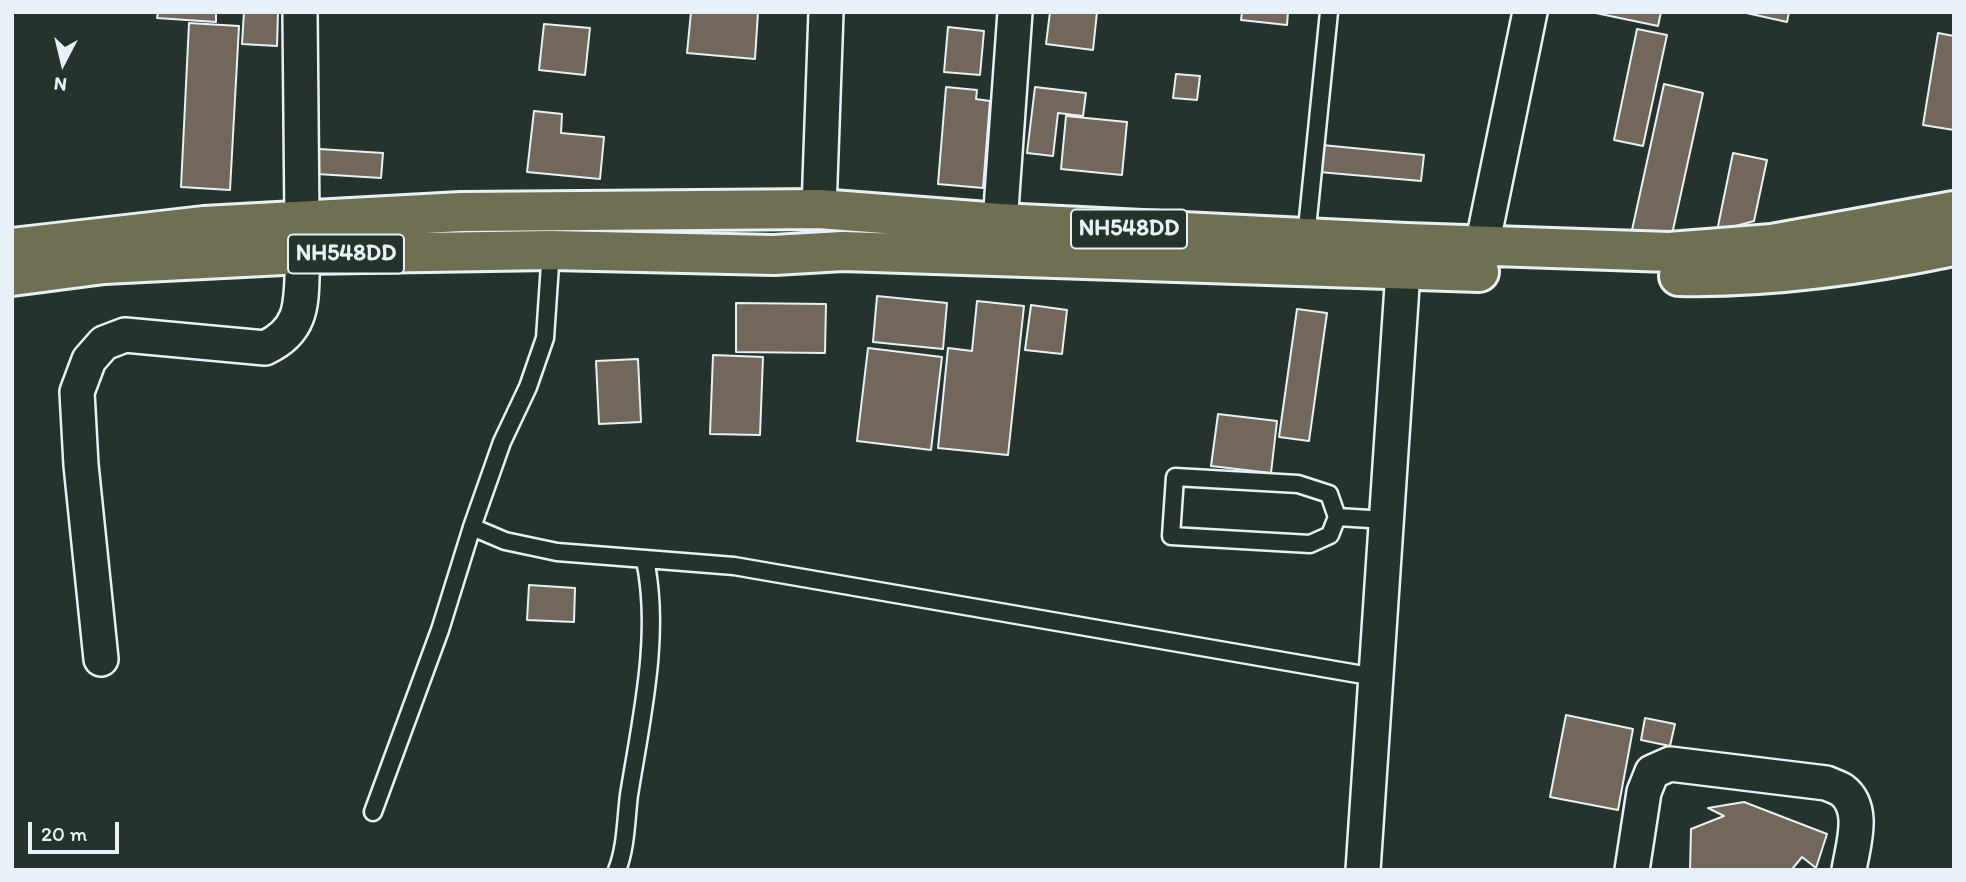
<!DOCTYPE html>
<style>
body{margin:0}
#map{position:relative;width:1966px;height:882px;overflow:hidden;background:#26332d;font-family:Itim,sans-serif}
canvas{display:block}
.frame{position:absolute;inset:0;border:14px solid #e8f1f8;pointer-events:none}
.north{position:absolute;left:28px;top:28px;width:70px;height:70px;-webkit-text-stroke:5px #26332d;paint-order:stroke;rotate:187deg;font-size:19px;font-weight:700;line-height:28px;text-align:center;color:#e8f1f8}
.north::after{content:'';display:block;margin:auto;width:24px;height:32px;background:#e8f1f8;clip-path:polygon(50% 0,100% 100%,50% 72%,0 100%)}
.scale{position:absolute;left:28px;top:822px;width:91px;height:32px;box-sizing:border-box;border:4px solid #e8f1f8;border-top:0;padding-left:9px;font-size:21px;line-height:24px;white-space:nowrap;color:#e8f1f8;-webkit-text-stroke:5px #26332d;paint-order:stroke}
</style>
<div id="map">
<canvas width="1966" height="882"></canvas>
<div class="frame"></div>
<div class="north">N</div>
<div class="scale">20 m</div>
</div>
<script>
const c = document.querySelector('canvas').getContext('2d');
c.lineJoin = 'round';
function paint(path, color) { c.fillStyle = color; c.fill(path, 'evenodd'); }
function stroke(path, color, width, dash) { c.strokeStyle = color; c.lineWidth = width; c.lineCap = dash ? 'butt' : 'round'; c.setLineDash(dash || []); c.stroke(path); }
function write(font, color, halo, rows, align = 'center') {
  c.font = font + ' Itim,sans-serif'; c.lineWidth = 7; c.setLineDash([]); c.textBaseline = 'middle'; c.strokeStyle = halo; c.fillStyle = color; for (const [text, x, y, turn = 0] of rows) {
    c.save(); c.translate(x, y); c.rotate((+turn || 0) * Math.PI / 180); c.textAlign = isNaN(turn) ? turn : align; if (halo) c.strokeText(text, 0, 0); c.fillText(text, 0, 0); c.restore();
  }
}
const building = new Path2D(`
 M158,12H216V22L157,18Z
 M244,12H278L277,46L242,44Z
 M691,12H758L755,59L687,53Z
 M1050,12H1097L1093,50L1046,44Z
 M1242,12H1288L1287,25L1241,20Z
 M1591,12H1661L1658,26Z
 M1742,12H1789L1787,22Z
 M189,23L239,26L230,190L181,187Z
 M544,24L590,28L585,75L539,70Z
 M948,27L984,31L980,75L944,72Z
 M1637,29L1667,35L1643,146L1614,140Z
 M1938,33L1954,36V130L1923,125Z
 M1176,74L1200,76L1197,100L1173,98Z
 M1664,84L1703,93L1671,239L1632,230Z
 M946,87L977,90L976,99L990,101L983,188L938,184Z
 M1035,87L1086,93L1083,116L1058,113L1053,156L1027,153Z
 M534,111L562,114L561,133L604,137L600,179L527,172Z
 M1066,116L1127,122L1122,175L1061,169Z
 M1322,145L1424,155L1421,181L1319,172Z
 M319,149L383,153L381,178L317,174Z
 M1733,153L1767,160L1754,221L1717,231Z
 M877,296L947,303L943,349L873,342Z
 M977,301L1024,306L1008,455L938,448L948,348L972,351Z
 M736,303L826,304L825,353L736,352Z
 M1031,305L1067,310L1062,354L1025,350Z
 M1297,309L1327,313L1309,441L1279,437Z
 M868,348L942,357L931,450L857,441Z
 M713,355L763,357L760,435L710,434Z
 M638,359L641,422L599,424L596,361Z
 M1218,414L1277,421L1271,473L1211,466Z
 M529,585L575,588L574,622L527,620Z
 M1566,715L1633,729L1618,810L1550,797Z
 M1645,718L1675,724L1670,746L1641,740Z
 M1744,802L1827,834L1816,868L1802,857L1793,868L1794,870H1690L1691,829L1724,816L1708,808Z`);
paint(building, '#71675a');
stroke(building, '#e8f1f8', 2);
const lane = new Path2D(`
 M1306,238L1329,12
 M1337,517L1329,494L1298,484L1175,477L1171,536L1310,544L1330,535L1337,517L1386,520
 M472,527L505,541L557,552L734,566L1375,677
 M373,812L440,630L472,527L502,442L528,387L545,338L551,250
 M617,870C626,848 626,819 629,795C641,720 661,635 645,560`);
const street = new Path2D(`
 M300,12L302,221
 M819,209L826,12
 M1000,223L1015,12
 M1482,246L1530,12
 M101,659L81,465L77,392L89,360L104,343L125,335L265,348C308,328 300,296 303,254
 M1363,870L1403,271
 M1632,870L1644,792L1652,772L1670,764L1826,783C1831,785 1837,787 1842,790C1866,808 1853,845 1849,870`);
const highway = new Path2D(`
 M12,248L204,226L461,212L819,209L1000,223L1406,243L1669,252L1772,244L1954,211
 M12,276L104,264L303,254L551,250L774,255L843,251L1479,272
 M1679,276C1772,278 1863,265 1954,246`);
stroke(lane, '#e8f1f8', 21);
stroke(street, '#e8f1f8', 38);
stroke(highway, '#e8f1f8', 44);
stroke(lane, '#26332d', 16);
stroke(street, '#26332d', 33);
stroke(highway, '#716f52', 38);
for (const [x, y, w] of [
 [1129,229,116],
 [346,254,116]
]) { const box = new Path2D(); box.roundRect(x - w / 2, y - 19.5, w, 39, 5); c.fillStyle = '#26332d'; c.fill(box); stroke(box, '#e8f1f8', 2); }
write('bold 23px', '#e8f1f8', null, [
 ["NH548DD",1129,229],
 ["NH548DD",346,254]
]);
</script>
